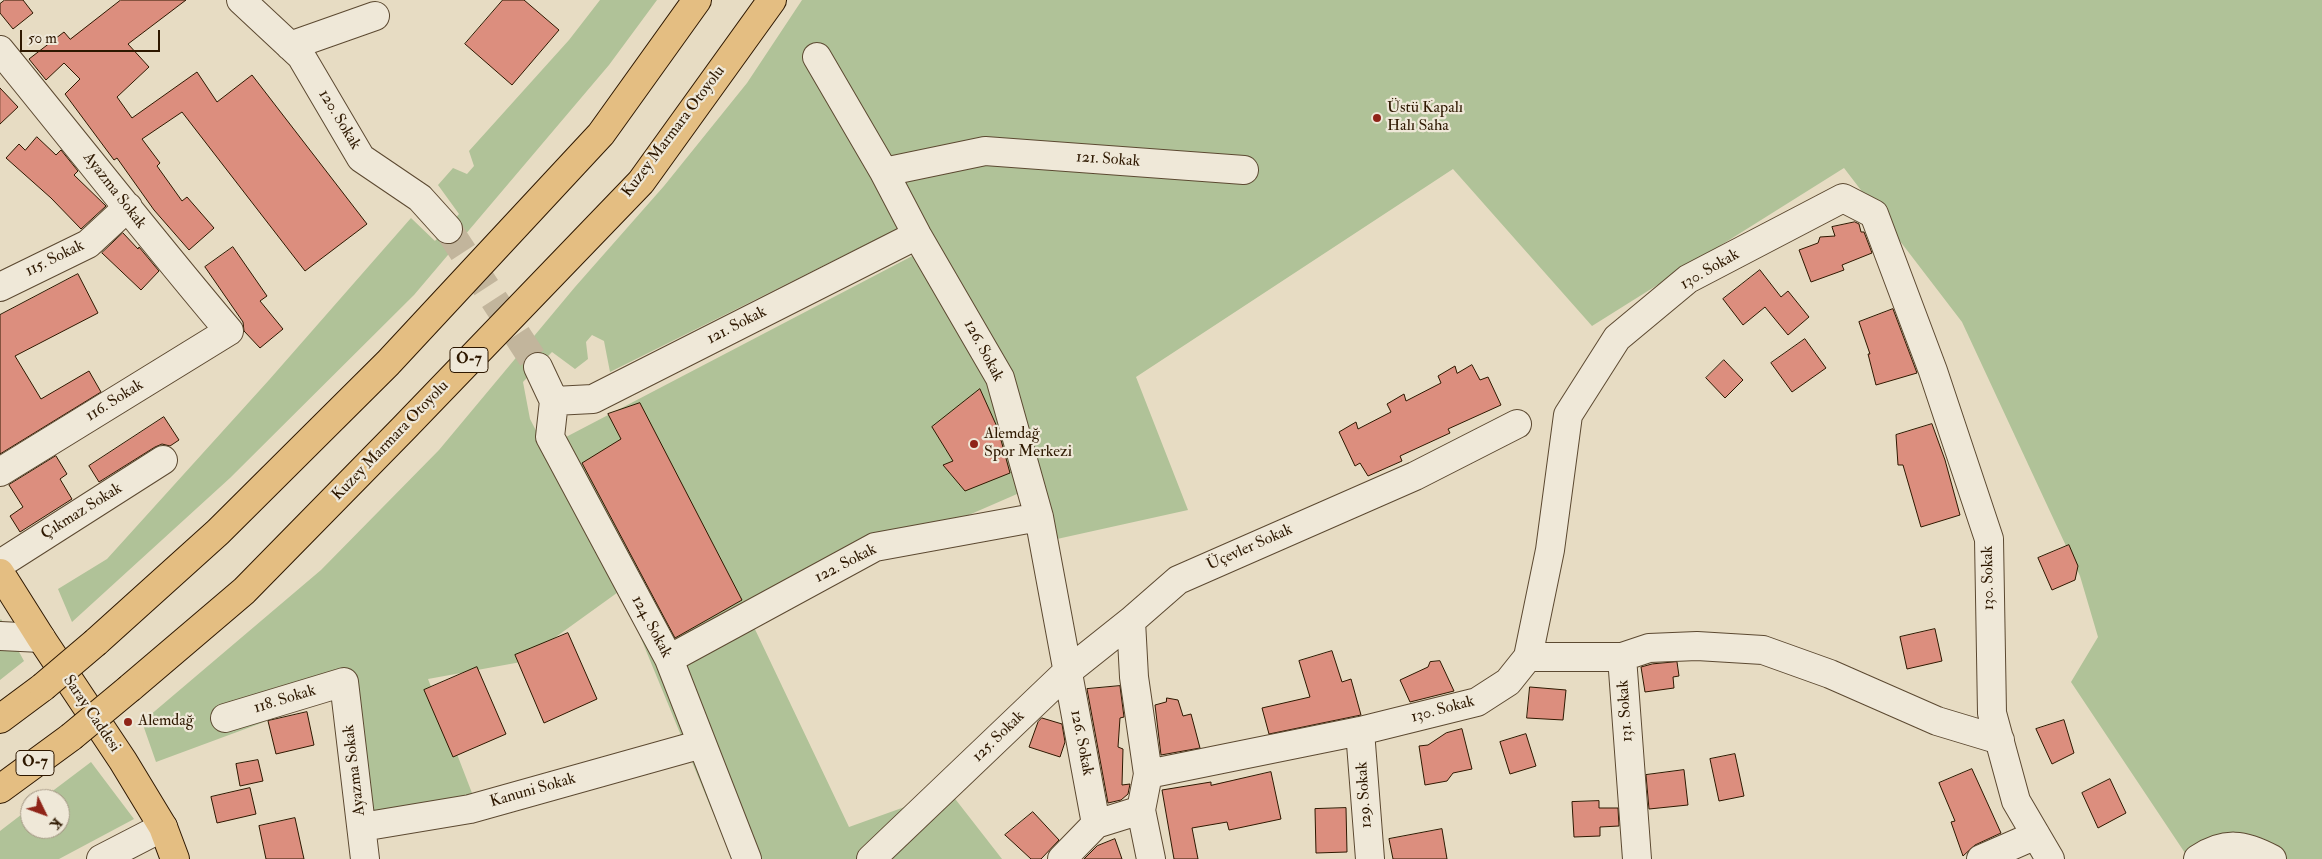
<!DOCTYPE html>
<meta charset="utf-8">
<style>
body{margin:0}
#map{position:relative;width:2322px;height:859px;overflow:hidden;background:#e7dcc3;font-family:"IM FELL Double Pica",serif}
canvas{display:block}
.north{position:absolute;left:20px;top:789px;width:50px;height:50px;box-sizing:border-box;background:#efe8d8;border:1px solid #a29582;border-radius:50%;rotate:132deg;font-size:14px;font-weight:700;line-height:20px;text-align:center;color:#2e1800}
.north::after{content:'';display:block;margin:auto;width:18px;height:22px;background:#8f2418;clip-path:polygon(50% 0,100% 100%,50% 72%,0 100%)}
.scale{position:absolute;left:20px;top:30px;width:140px;height:22px;box-sizing:border-box;border:2px solid #2e1800;border-top:0;padding-left:6px;font-size:15px;line-height:18px;white-space:nowrap;color:#2e1800;-webkit-text-stroke:4px #efe8d8;paint-order:stroke}
</style>
<div id="map">
<canvas width="2322" height="859"></canvas>
<div class="north">K</div>
<div class="scale">50 m</div>
</div>
<script>
const c = document.querySelector('canvas').getContext('2d');
c.lineJoin = 'round';
function paint(path, color) { c.fillStyle = color; c.fill(path, 'evenodd'); }
function stroke(path, color, width, dash) { c.strokeStyle = color; c.lineWidth = width; c.lineCap = dash ? 'butt' : 'round'; c.setLineDash(dash || []); c.stroke(path); }
function write(font, color, halo, rows, align = 'center') {
  c.font = font + ' "IM FELL Double Pica",serif'; c.lineWidth = 4.5; c.setLineDash([]); c.textBaseline = 'middle'; c.strokeStyle = halo; c.fillStyle = color; for (const [text, x, y, turn = 0] of rows) {
    c.save(); c.translate(x, y); c.rotate((+turn || 0) * Math.PI / 180); c.textAlign = isNaN(turn) ? turn : align; if (halo) c.strokeText(text, 0, 0); c.fillText(text, 0, 0); c.restore();
  }
}
paint(new Path2D(`
 M600,0H657L609,65L414,295L230,478L72,622L58,589L107,559L269,380L411,218L435,241L459,214L438,185L453,168L467,174L474,166L469,151L569,40Z
 M802,0H2322V859H2189L2071,682L2098,637L2080,576L1962,322L1844,168L1592,326L1453,169L1136,377L1188,510L1057,539L1040,484L870,558L752,623L849,827L949,791L1002,859H732L621,590L521,662L428,679L477,806L367,826L337,695L156,762L142,722L321,570L439,450L575,287L664,186L747,83ZM899,228L918,253L545,448L530,419L523,382L552,352L575,369L588,359L586,342L592,335L604,341L610,372Z
 M1,619L24,661L0,680V620Z
 M91,762L134,819L59,859H0V831L30,808V829H60V799H42Z`), '#b0c298');
const building = new Path2D(`
 M5,0H23L33,13L13,29L0,13V4Z
 M121,0H186L128,44L149,67L117,97L132,118L197,72L217,102L252,75L367,224L305,271L182,112L142,139L160,163L157,166L182,201L187,197L214,228L189,250L154,210L117,158L114,160L65,94L80,79L64,63L46,80L29,59L64,32L70,39Z
 M503,0H524L559,30L512,85L465,44Z
 M0,88L18,107L0,124Z
 M37,137L56,155L61,150L78,171L74,175L106,206L81,229L51,198L6,158L19,144L25,150Z
 M1855,222L1859,224L1861,232H1864L1872,253L1842,265L1844,270L1811,282L1799,250L1818,243L1820,237L1835,236L1832,227Z
 M123,233L138,249L139,247L159,271L141,290L102,253Z
 M233,247L267,296L260,301L283,329L260,348L244,331L243,322L205,267Z
 M1760,270L1781,297L1788,291L1809,317L1788,335L1765,307L1743,325L1723,299Z
 M78,274L98,313L15,356L41,399L89,371L101,392L0,454V315Z
 M1893,309L1917,373L1876,385L1868,354H1870L1859,322Z
 M1805,339L1826,368L1792,392L1771,363Z
 M1724,360L1743,380L1725,398L1706,378Z
 M1472,365L1480,380L1488,377L1501,405L1448,429L1450,433L1400,456L1402,461L1368,476L1360,463L1355,466L1339,432L1356,422L1358,429L1391,412L1387,404L1404,394L1406,401L1441,383L1438,376L1455,366L1457,373Z
 M980,389L998,429L1010,473L965,491L943,465L953,461L932,427Z
 M640,403L742,600L675,638L582,463L621,439L608,414Z
 M164,417L179,440L170,446L162,444L155,447L99,482L89,466Z
 M1932,424L1945,460L1960,515L1921,527L1903,465H1898L1896,435Z
 M56,456L67,474L60,479L72,499L20,532L10,516L23,507L9,485Z
 M2069,545L2078,566L2075,580L2052,590L2038,558Z
 M1935,629L1942,661L1907,669L1900,637Z
 M568,633L597,699L544,723L515,655Z
 M1332,651L1342,682L1351,679L1361,715L1269,734L1262,708L1310,697L1299,661Z
 M1440,661L1454,691L1410,702L1400,680L1428,667L1430,662Z
 M1677,662L1679,676L1673,677L1674,688L1645,692L1641,667L1652,664Z
 M477,667L506,734L453,757L424,690Z
 M1120,686L1124,717L1120,718L1118,747L1123,749L1122,785L1130,784L1128,794L1121,800L1108,803L1087,689Z
 M1530,687L1566,690L1563,720L1527,718Z
 M1167,698L1178,700L1183,716L1191,714L1200,748L1161,755L1155,705L1166,702Z
 M307,712L314,745L276,754L268,721Z
 M1042,718L1062,724L1065,742L1060,757L1029,747L1038,722Z
 M2064,720L2074,753L2052,764L2036,729Z
 M1462,729L1472,769L1453,773L1447,781L1425,785L1419,746L1428,745L1446,733Z
 M1526,734L1536,766L1510,774L1500,742Z
 M1735,754L1744,796L1719,801L1710,759Z
 M258,760L263,781L240,786L236,764Z
 M1972,769L2001,833L1975,845L1963,856L1951,822L1955,821L1939,783Z
 M1684,770L1688,805L1649,809L1646,775Z
 M1271,772L1281,819L1229,830L1227,822L1192,828L1198,859H1174L1162,790L1211,782V785Z
 M2110,779L2126,813L2098,828L2082,793Z
 M250,788L256,814L217,823L211,797Z
 M1599,801V808H1618L1619,826L1600,827V836L1574,837L1572,802Z
 M1346,808L1347,852L1316,853L1315,809Z
 M1033,812L1059,840L1041,859H1031L1005,835Z
 M295,818L304,859H266L259,826Z
 M1442,829L1447,859H1393L1389,839Z
 M1115,839L1122,859H1084L1097,846Z`);
paint(building, '#dc8e7e');
stroke(building, '#2e1800', 1);
stroke(new Path2D(`
 M448,229L538,367`), '#c2b59c', 28, [28, 14]);
const minor = new Path2D(`
 M241,0L301,56L361,158L420,198L448,229
 M290,46L375,16
 M0,50C77,144 151,239 229,331L0,472
 M817,57L884,172L917,235L1000,378L1039,517L1096,824
 M884,172L985,151L1244,170
 M0,287L88,244L128,207
 M538,367L554,401
 M554,401L550,437L669,659L747,859
 M554,401L593,399L917,235
 M0,564L163,460
 M0,636L41,638
 M1528,657H1622L1637,859
 M1622,657L1649,648L1697,646L1763,650L1830,674L1937,721L2000,740
 M669,659L875,547L1039,517
 M225,718L344,682L365,859
 M1360,731L1370,859
 M1148,774L1134,677L1131,621L1178,580L1415,476L1517,424
 M362,827L470,809L702,744
 M101,859L163,827
 M871,859L1067,672L1131,621
 M1062,859L1096,824L1141,810
 M1151,859L1141,810L1148,774L1360,731L1477,702L1508,682L1528,657L1550,550L1568,415L1617,338L1688,279L1843,198L1874,214L1933,371L1989,539L1992,713L2016,801L2050,859
 M1981,859L2036,835
 M2198,859C2225,841 2244,844 2272,859`);
const major = new Path2D(`
 M0,573L41,638L123,761L163,827L175,859`);
const highway = new Path2D(`
 M96,642L218,532L388,363L601,134L697,0
 M130,688L244,591L403,429L641,182L772,0
 M0,719L43,687
 M0,789L71,737`);
stroke(minor, '#5c4931', 30);
stroke(major, '#2e1800', 30);
stroke(highway, '#2e1800', 30);
stroke(minor, '#efe8d8', 28);
stroke(major, '#e4be82', 28);
stroke(highway, '#e4be82', 28);
const highwayBridge = new Path2D(`
 M43,687L96,642
 M71,737L130,688`);
stroke(highwayBridge, '#2e1800', 30, []);
stroke(highwayBridge, '#e4be82', 28);
for (const [x, y, r, color] of [
 [1377,118,5,"#8f2418"],
 [974,444,5,"#8f2418"],
 [128,722,5,"#8f2418"]
]) { const dot = new Path2D(); dot.arc(x, y, r, 0, 2 * Math.PI); c.fillStyle = color; c.fill(dot); stroke(dot, '#efe8d8', 2); }
for (const [x, y, w] of [
 [469,360,38],
 [35,763,38]
]) { const box = new Path2D(); box.roundRect(x - w / 2, y - 12.5, w, 25, 4); c.fillStyle = '#efe8d8'; c.fill(box); stroke(box, '#2e1800', 1); }
write('bold 15px', '#2e1800', null, [
 ["O-7",469,360],
 ["O-7",35,763]
]);
write('16px', '#2e1800', '#efe8d8', [
 ["Üstü Kapalı",1387,109],
 ["Halı Saha",1387,127],
 ["Alemdağ",984,435],
 ["Spor Merkezi",984,453],
 ["Alemdağ",138,722]
], 'left');
write('16px', '#2e1800', '#efe8d8', [
 ["120. Sokak",339,120,59],
 ["Kuzey Marmara Otoyolu",674,132,-53],
 ["121. Sokak",1108,160,4],
 ["Ayazma Sokak",114,191,52],
 ["115. Sokak",55,259,-26],
 ["130. Sokak",1710,270,-30],
 ["121. Sokak",737,326,-27],
 ["126. Sokak",983,351,62],
 ["116. Sokak",115,401,-32],
 ["Kuzey Marmara Otoyolu",391,441,-46],
 ["Çıkmaz Sokak",82,512,-32],
 ["Üçevler Sokak",1250,548,-24],
 ["122. Sokak",846,564,-27],
 ["130. Sokak",1989,578,-91],
 ["124. Sokak",651,627,62],
 ["118. Sokak",285,700,-17],
 ["130. Sokak",1443,710,-15],
 ["131. Sokak",1626,711,-94],
 ["Saray Caddesi",91,714,56],
 ["125. Sokak",999,737,-44],
 ["126. Sokak",1081,743,79],
 ["Ayazma Sokak",355,770,-97],
 ["Kanuni Sokak",533,791,-16],
 ["129. Sokak",1365,795,-94]
]);
</script>
